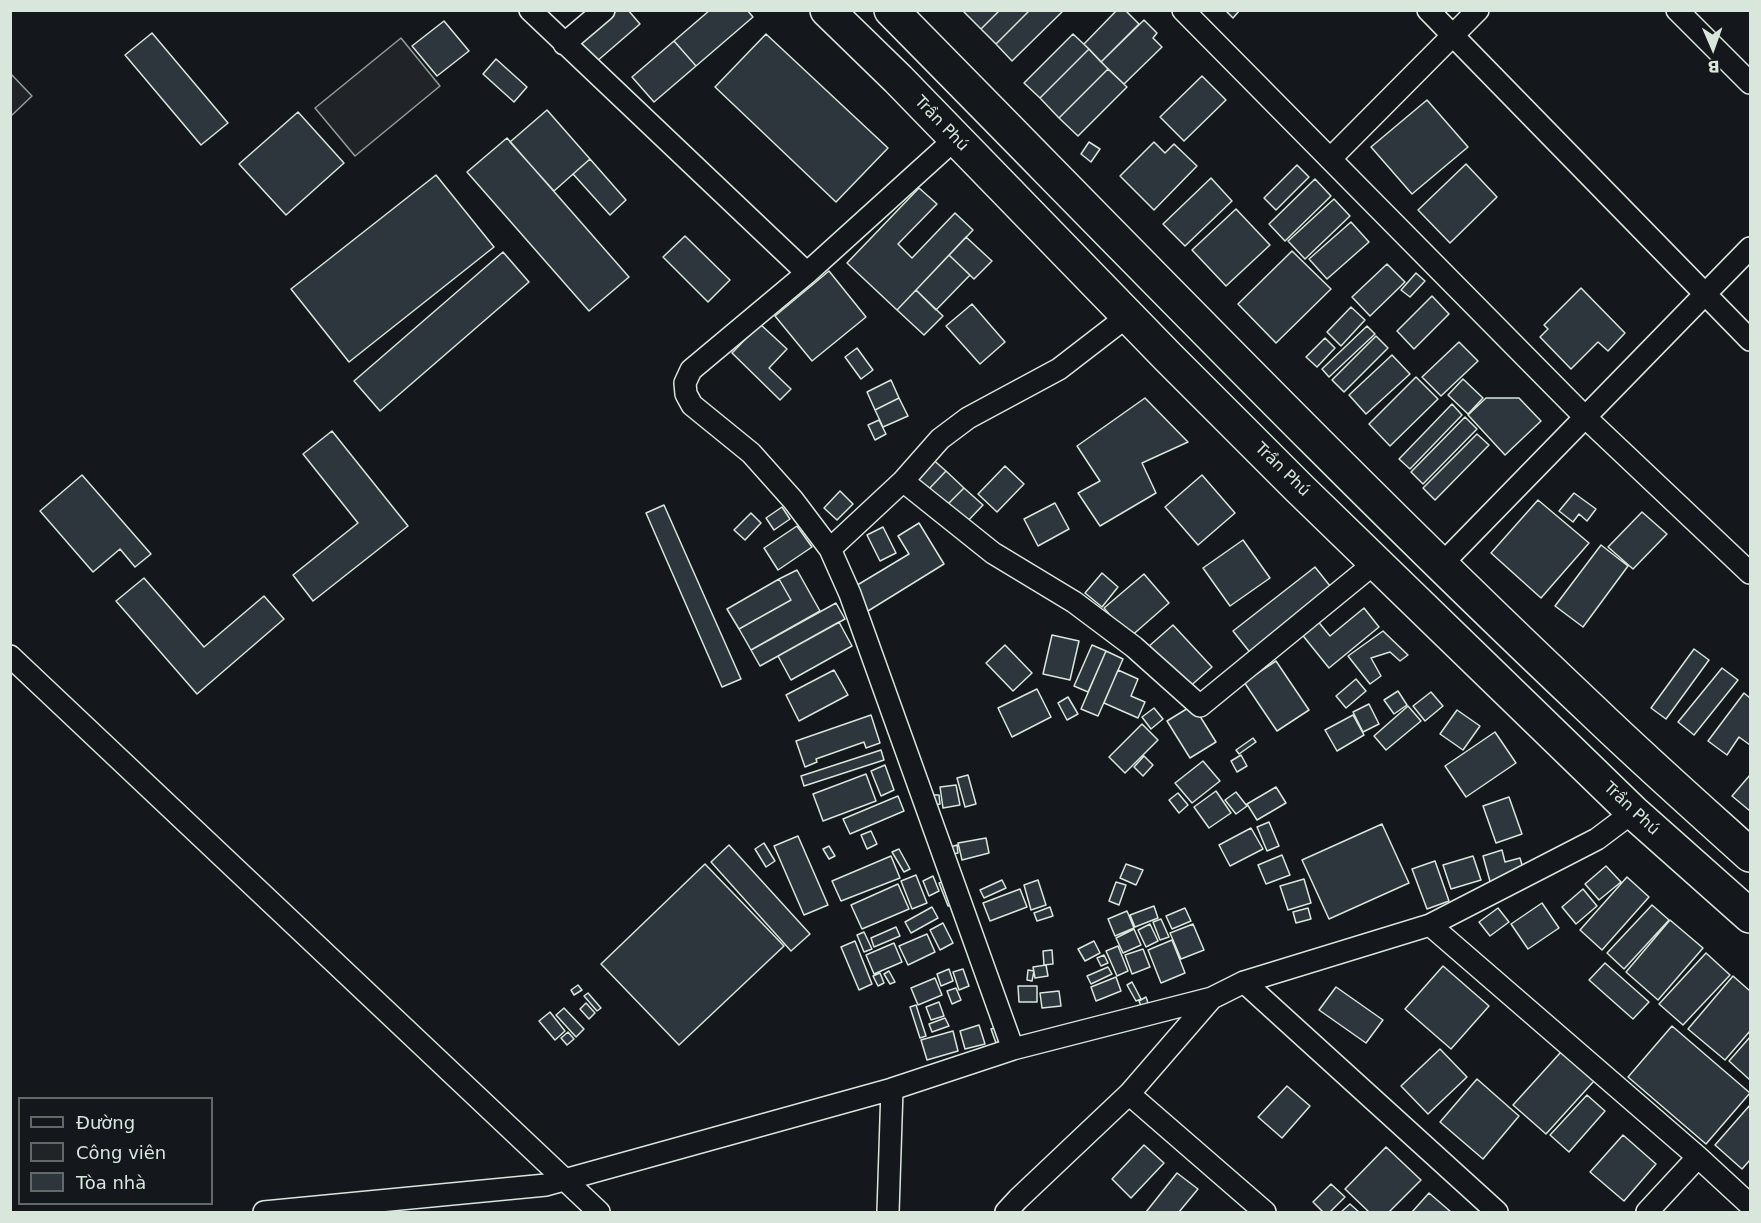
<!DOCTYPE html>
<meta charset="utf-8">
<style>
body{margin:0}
#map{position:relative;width:1761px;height:1223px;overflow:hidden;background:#14181c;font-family:"DejaVu Sans",sans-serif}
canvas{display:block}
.frame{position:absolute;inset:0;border:12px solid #d8e6dc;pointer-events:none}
.legend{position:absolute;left:18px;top:1097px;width:195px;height:108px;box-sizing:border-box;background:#14181c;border:2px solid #626a69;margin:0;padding:8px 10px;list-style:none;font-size:18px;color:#d8e6dc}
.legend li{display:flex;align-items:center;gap:12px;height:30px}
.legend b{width:30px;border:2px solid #626a69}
.north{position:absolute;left:1683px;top:18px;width:60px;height:60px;-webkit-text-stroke:4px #14181c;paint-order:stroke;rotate:178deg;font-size:16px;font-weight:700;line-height:24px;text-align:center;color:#d8e6dc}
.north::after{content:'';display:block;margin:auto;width:21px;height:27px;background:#d8e6dc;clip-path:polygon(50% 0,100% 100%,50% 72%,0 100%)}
</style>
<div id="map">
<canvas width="1761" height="1223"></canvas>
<div class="frame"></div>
<ul class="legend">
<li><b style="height:8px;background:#14181c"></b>Đường</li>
<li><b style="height:16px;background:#202428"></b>Công viên</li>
<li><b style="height:16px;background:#2c363c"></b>Tòa nhà</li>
</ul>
<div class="north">B</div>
</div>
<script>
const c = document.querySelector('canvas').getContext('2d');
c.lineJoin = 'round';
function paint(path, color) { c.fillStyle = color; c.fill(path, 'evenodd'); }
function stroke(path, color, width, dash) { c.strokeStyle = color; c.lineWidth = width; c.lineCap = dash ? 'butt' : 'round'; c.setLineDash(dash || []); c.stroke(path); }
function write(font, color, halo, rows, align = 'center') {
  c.font = font + ' "DejaVu Sans",sans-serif'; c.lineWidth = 4.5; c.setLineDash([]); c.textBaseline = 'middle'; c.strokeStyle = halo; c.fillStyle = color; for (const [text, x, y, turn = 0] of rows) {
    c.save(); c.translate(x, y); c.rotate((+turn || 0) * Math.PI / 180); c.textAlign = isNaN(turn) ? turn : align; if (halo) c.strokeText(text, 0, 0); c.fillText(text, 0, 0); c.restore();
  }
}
const green = new Path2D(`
 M401,38L440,86L355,156L315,108Z
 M11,74L32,96L11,116Z`);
paint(green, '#202428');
stroke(green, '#939e99', 1.5);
const building = new Path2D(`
 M617,10H628L640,24L596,62L579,43Z
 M710,10H747L753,17L696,66L674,41Z
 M962,10H1000L981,29Z
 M1000,10H1030L996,44L981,29Z
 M1030,10H1064L1012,61L996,44Z
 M1117,10H1125L1139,24L1101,62L1084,44Z
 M1225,10H1240L1233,18Z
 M1144,20L1157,33L1153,38L1162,47L1124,84L1101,62Z
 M444,21L469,51L437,76L412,46Z
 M152,33L228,123L201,145L125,55Z
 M766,34L888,148L836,202L715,87Z
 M1073,34L1089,49L1040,98L1024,83Z
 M674,41L696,66L654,102L632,77Z
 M1089,49L1108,69L1059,118L1040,98Z
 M496,59L527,87L514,102L483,74Z
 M1108,69L1127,87L1078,136L1059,118Z
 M1202,76L1226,100L1184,141L1160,117Z
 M1427,100L1468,147L1412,194L1371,147Z
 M547,110L590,159L554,191L510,142Z
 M298,112L344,163L286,215L239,164Z
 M507,138L629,277L589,311L467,172Z
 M1089,142L1100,149L1091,162L1081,154Z
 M1154,142L1165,153L1174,144L1197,166L1154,210L1120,176Z
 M590,159L626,200L610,215L573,174Z
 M1466,164L1497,197L1450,243L1418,210Z
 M1297,165L1309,177L1276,210L1264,198Z
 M436,175L494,247L349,362L291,289Z
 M1211,178L1232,201L1185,246L1163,224Z
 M1315,179L1331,196L1285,241L1269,224Z
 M919,188L937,204L898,244L912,258L955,213L973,230L897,310L847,263Z
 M1334,199L1350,216L1305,259L1288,241Z
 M1236,209L1270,245L1226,286L1192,250Z
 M1351,222L1369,242L1327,279L1309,259Z
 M685,236L730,280L708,302L663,257Z
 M966,237L992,261L974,279L949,255Z
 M1292,251L1331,289L1276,343L1238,304Z
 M503,252L529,282L380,411L354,381Z
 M949,255L970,275L936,310L916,290Z
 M1387,264L1405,282L1370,316L1352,297Z
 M829,271L866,317L812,361L775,316Z
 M1416,273L1425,281L1410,297L1401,290Z
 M1581,288L1625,333L1608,351L1598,342L1571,369L1540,337L1548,329L1544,325Z
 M916,290L943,316L924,335L897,310Z
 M1432,296L1449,314L1414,349L1397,331Z
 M972,304L1005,342L980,364L946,326Z
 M1351,307L1365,320L1341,346L1327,332Z
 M760,324L787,349L769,368L791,389L780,400L732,353Z
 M1367,326L1375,334L1329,377L1322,369Z
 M1376,336L1388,348L1344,392L1332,380Z
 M1325,338L1335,348L1317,367L1306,357Z
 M1459,342L1478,361L1441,396L1422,377Z
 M857,348L873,370L861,379L845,357Z
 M1392,355L1410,374L1366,414L1349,395Z
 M1416,377L1438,399L1390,446L1369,424Z
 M1463,379L1483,398L1468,414L1448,395Z
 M891,380L899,398L875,410L867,392Z
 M899,398L908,416L883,427L875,410Z
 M1145,398L1188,442L1142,463L1156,493L1100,526L1078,493L1100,481L1077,446Z
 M1486,398H1519L1541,421L1505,455L1468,415Z
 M1452,404L1462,415L1410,469L1399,459Z
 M1465,417L1477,429L1423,484L1411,472Z
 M879,420L886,434L875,440L868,425Z
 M332,431L408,526L313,601L293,575L358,523L303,454Z
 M1477,434L1489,445L1435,500L1423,488Z
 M930,457L946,471L928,490L913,476Z
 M1005,466L1024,484L997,512L978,494Z
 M946,471L964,488L946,506L928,490Z
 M82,475L151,554L135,567L120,549L93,572L40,511Z
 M1202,475L1235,513L1198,545L1165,507Z
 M964,488L983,505L965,524L946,506Z
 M840,491L853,504L837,520L824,508Z
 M1574,493L1596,509L1587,521L1579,514L1573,522L1559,511Z
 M1538,500L1589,543L1541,598L1491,553Z
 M1055,503L1069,529L1038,546L1024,519Z
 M664,505L741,679L722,687L646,513Z
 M782,507L790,519L774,530L766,518Z
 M1642,512L1667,534L1633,569L1608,547Z
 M751,513L761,523L745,540L734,530Z
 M919,523L944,564L868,611L854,587L909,554L898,536Z
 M797,526L812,547L778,570L764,548Z
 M883,527L896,553L880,561L867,535Z
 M1243,540L1270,578L1230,606L1203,568Z
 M1601,545L1628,566L1583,627L1555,606Z
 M1315,567L1334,591L1252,655L1233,631Z
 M797,570L820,611L751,650L739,629L791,600L779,579Z
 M1102,573L1118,587L1102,607L1085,593Z
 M1144,574L1169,603L1129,638L1104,608Z
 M144,578L204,647L264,596L284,619L197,694L116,601Z
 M779,579L791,600L739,629L727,609Z
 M836,603L845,619L760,666L751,650Z
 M1364,608L1379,627L1329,668L1300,632L1316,619L1330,636Z
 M839,622L852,646L791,680L778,656Z
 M1173,625L1212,667L1187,689L1148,647Z
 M1383,631L1408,655L1400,661L1390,652L1371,658L1381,676L1370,684L1348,656Z
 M1052,635L1079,641L1070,680L1043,674Z
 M1005,645L1032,673L1013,691L986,663Z
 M1092,645L1106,651L1088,692L1074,686Z
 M1694,649L1709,660L1666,719L1651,708Z
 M1106,651L1123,659L1098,716L1081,709Z
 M1276,661L1309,710L1277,731L1244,682Z
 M1722,668L1738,680L1694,735L1678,722Z
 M834,670L848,695L799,721L786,695Z
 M1118,670L1138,679L1131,696L1145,702L1138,718L1104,703Z
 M1356,679L1366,691L1346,708L1336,696Z
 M1037,689L1051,717L1012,737L998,708Z
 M1398,691L1407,705L1394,714L1384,700Z
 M1431,692L1443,706L1425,721L1413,706Z
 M1744,693L1750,698V745L1739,737L1727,755L1708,741Z
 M1068,697L1078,714L1067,720L1058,703Z
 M1369,704L1379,724L1363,732L1353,712Z
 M1193,705L1216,742L1190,758L1167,721Z
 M1408,706L1421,721L1386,750L1374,736Z
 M1154,708L1163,719L1151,729L1142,717Z
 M1457,710L1480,726L1463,750L1440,734Z
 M871,715L880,743L866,748L864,742L816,759L817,762L805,767L796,741Z
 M1353,715L1364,735L1337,751L1325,730Z
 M1142,724L1158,740L1125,773L1109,757Z
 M1495,732L1516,763L1466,797L1445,766Z
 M1253,738L1256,742L1239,754L1236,750Z
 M881,750L884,760L804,786L801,776Z
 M1241,755L1247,766L1237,772L1231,761Z
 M1144,756L1153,765L1143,776L1134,767Z
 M1203,761L1220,781L1192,803L1175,783Z
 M885,765L894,790L881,796L871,771Z
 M866,774L876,801L823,821L813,794Z
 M968,775L976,804L965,807L957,778Z
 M1750,775V811L1732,796Z
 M956,785L960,805L943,808L940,787Z
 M1276,787L1286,803L1257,820L1247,804Z
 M1216,791L1231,813L1209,828L1194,807Z
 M1236,792L1247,806L1236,814L1225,800Z
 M1178,793L1188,805L1179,813L1169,800Z
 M933,795H939L940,804L934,805Z
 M898,796L904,811L850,834L843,819Z
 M1509,797L1522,834L1496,843L1483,806Z
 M1269,822L1279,846L1267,851L1257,827Z
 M1382,824L1409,883L1329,919L1302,860Z
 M1251,828L1263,849L1230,866L1219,845Z
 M871,831L877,844L867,849L861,835Z
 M798,836L828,905L804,915L774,846Z
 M986,838L989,853L962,860L958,843Z
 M764,843L775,861L766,867L755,849Z
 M729,845L810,934L791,951L711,862Z
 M957,845L958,853L949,855L947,848Z
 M829,846L835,856L829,859L823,849Z
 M899,849L910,869L904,872L892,852Z
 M1502,850L1505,862L1520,858L1525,875L1491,885L1483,856Z
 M1282,855L1290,875L1266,884L1258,865Z
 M891,856L900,878L841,901L832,881Z
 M1473,856L1481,880L1451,889L1443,865Z
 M1435,861L1449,901L1427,909L1412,869Z
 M705,864L784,946L679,1045L601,964Z
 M1126,864L1143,870L1136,885L1120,878Z
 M1606,866L1621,882L1599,900L1585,884Z
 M916,875L927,903L912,909L901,881Z
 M933,876L939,891L929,896L923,881Z
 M1627,877L1649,897L1602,950L1580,930Z
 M1304,879L1311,903L1288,910L1280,886Z
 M948,880L957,903L948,906L939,883Z
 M1002,880L1006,888L984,898L980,890Z
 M1038,880L1046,905L1031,910L1024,885Z
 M1116,882L1126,885L1119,905L1109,901Z
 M898,884L909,909L862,929L851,905Z
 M1020,889L1027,907L990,921L983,903Z
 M1583,889L1597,906L1576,924L1562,907Z
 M1542,903L1559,928L1528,949L1511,924Z
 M1652,905L1669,920L1624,969L1607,953Z
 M1154,906L1158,918L1135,927L1130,915Z
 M932,907L938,918L911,933L905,922Z
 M1050,907L1053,916L1037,921L1034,913Z
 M1185,908L1191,921L1172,929L1166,916Z
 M1308,908L1311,919L1296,923L1293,912Z
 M1498,908L1509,922L1490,936L1479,922Z
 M1127,911L1134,928L1115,936L1108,919Z
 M1161,919L1169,937L1160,940L1153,922Z
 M1670,920L1703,948L1658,1000L1626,972Z
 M943,923L953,943L940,950L930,930Z
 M1150,924L1158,941L1146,947L1138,930Z
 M1193,924L1204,950L1181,959L1170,933Z
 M896,927L900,936L874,947L871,938Z
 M1134,929L1141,945L1123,953L1116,938Z
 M864,932L872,949L864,952L857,935Z
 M927,934L935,952L908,965L899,946Z
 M1172,940L1185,973L1161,983L1148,950Z
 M855,941L872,984L859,990L841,947Z
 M1094,941L1100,953L1085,961L1078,949Z
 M894,943L902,962L874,974L866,955Z
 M1118,946L1128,971L1117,976L1106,951Z
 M1143,949L1150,967L1132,974L1125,955Z
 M1052,950L1053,964L1044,965L1043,951Z
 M1706,953L1730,975L1683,1025L1659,1004Z
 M1104,955L1108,963L1101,966L1097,958Z
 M1605,963L1649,1002L1633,1019L1589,980Z
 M1046,965L1048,976L1035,978L1033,967Z
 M1443,966L1489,1006L1451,1049L1405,1009Z
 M1108,967L1112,974L1091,984L1087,976Z
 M949,969L953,981L941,986L937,974Z
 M963,969L969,986L959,990L953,972Z
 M1028,970L1034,971L1032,981L1027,980Z
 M889,971L895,982L890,984L884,974Z
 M880,973L884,983L878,986L873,976Z
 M1733,976L1750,991V1031L1725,1060L1688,1029Z
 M1116,977L1121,991L1096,1001L1091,987Z
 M935,978L942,995L918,1005L911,988Z
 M1132,982L1141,999L1136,1001L1127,985Z
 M578,985L582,990L574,995L571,990Z
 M1018,986H1037V1002H1019Z
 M1336,987L1383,1020L1366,1043L1319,1010Z
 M956,988L961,1000L952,1004L947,991Z
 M1059,991L1061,1006L1042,1008L1040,993Z
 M588,993L601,1008L597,1011L584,996Z
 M1146,997L1148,1003L1141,1006L1139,1001Z
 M939,1002L944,1016L931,1020L926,1007Z
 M586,1003L595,1013L589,1019L580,1009Z
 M916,1005L926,1036L920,1038L910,1007Z
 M564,1008L584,1029L576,1037L556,1015Z
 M550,1012L565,1031L555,1040L539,1021Z
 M945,1018L949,1026L932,1032L929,1024Z
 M979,1025L985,1044L965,1049L960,1031Z
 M1002,1026L1006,1039L996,1043L991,1029Z
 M1672,1026L1750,1093L1706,1144L1628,1077Z
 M953,1031L958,1051L927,1060L921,1040Z
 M568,1032L574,1039L567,1045L561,1038Z
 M1750,1037V1080L1729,1061Z
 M1440,1049L1467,1077L1428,1114L1401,1086Z
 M1561,1052L1594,1081L1546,1134L1513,1105Z
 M1477,1079L1519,1116L1483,1159L1440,1122Z
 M1287,1086L1310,1106L1282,1138L1258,1117Z
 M1587,1095L1605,1111L1569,1152L1550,1135Z
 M1750,1105V1160L1742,1169L1715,1145Z
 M1623,1135L1656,1164L1624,1201L1590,1172Z
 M1144,1145L1164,1163L1131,1198L1112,1179Z
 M1386,1147L1421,1180L1389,1212H1369L1345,1189Z
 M1177,1173L1198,1189L1179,1212H1146Z
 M1331,1184L1345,1197L1330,1212H1323L1313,1202Z
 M1429,1193L1451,1212H1412Z
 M1350,1204L1359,1212H1341Z`);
paint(building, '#2c363c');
stroke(building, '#d8e6dc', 1.5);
const minor = new Path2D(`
 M530,10L807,273
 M1183,10L1584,416L1750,573
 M1428,10L1750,340
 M1677,10L1750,83
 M564,44L604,10
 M955,139L807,273L691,370L685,383L686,394L692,405L751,453L793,500L830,549L850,594L1013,1049
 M1330,159L1478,10
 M903,481L993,553L1074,602L1134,647L1200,706L1376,562
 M830,549L903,481L940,439L968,418L1059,369L1129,315
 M1441,565L1750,248
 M10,656L599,1212
 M1430,925L1698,1157L1750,1205
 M1244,982L1497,1212
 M1129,1094L1265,1212
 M264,1212L546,1185L892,1089
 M888,1212L892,1089L1013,1049L1212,998L1244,982L1430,925L1597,839L1633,812
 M1006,1212L1018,1199L1129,1094L1212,998
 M1647,1212L1698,1157`);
const primary = new Path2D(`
 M827,10L898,79L1168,357L1298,487L1633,812L1750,916
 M891,10C1124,246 1353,485 1594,712C1645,761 1698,808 1750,855`);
stroke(minor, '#d8e6dc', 24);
stroke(primary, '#d8e6dc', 36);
stroke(minor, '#14181c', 21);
stroke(primary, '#14181c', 33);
write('16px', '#d8e6dc', '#14181c', [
 ["Trần Phú",941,124,46],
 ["Trần Phú",1282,470,44],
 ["Trần Phú",1631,809,43]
]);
</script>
